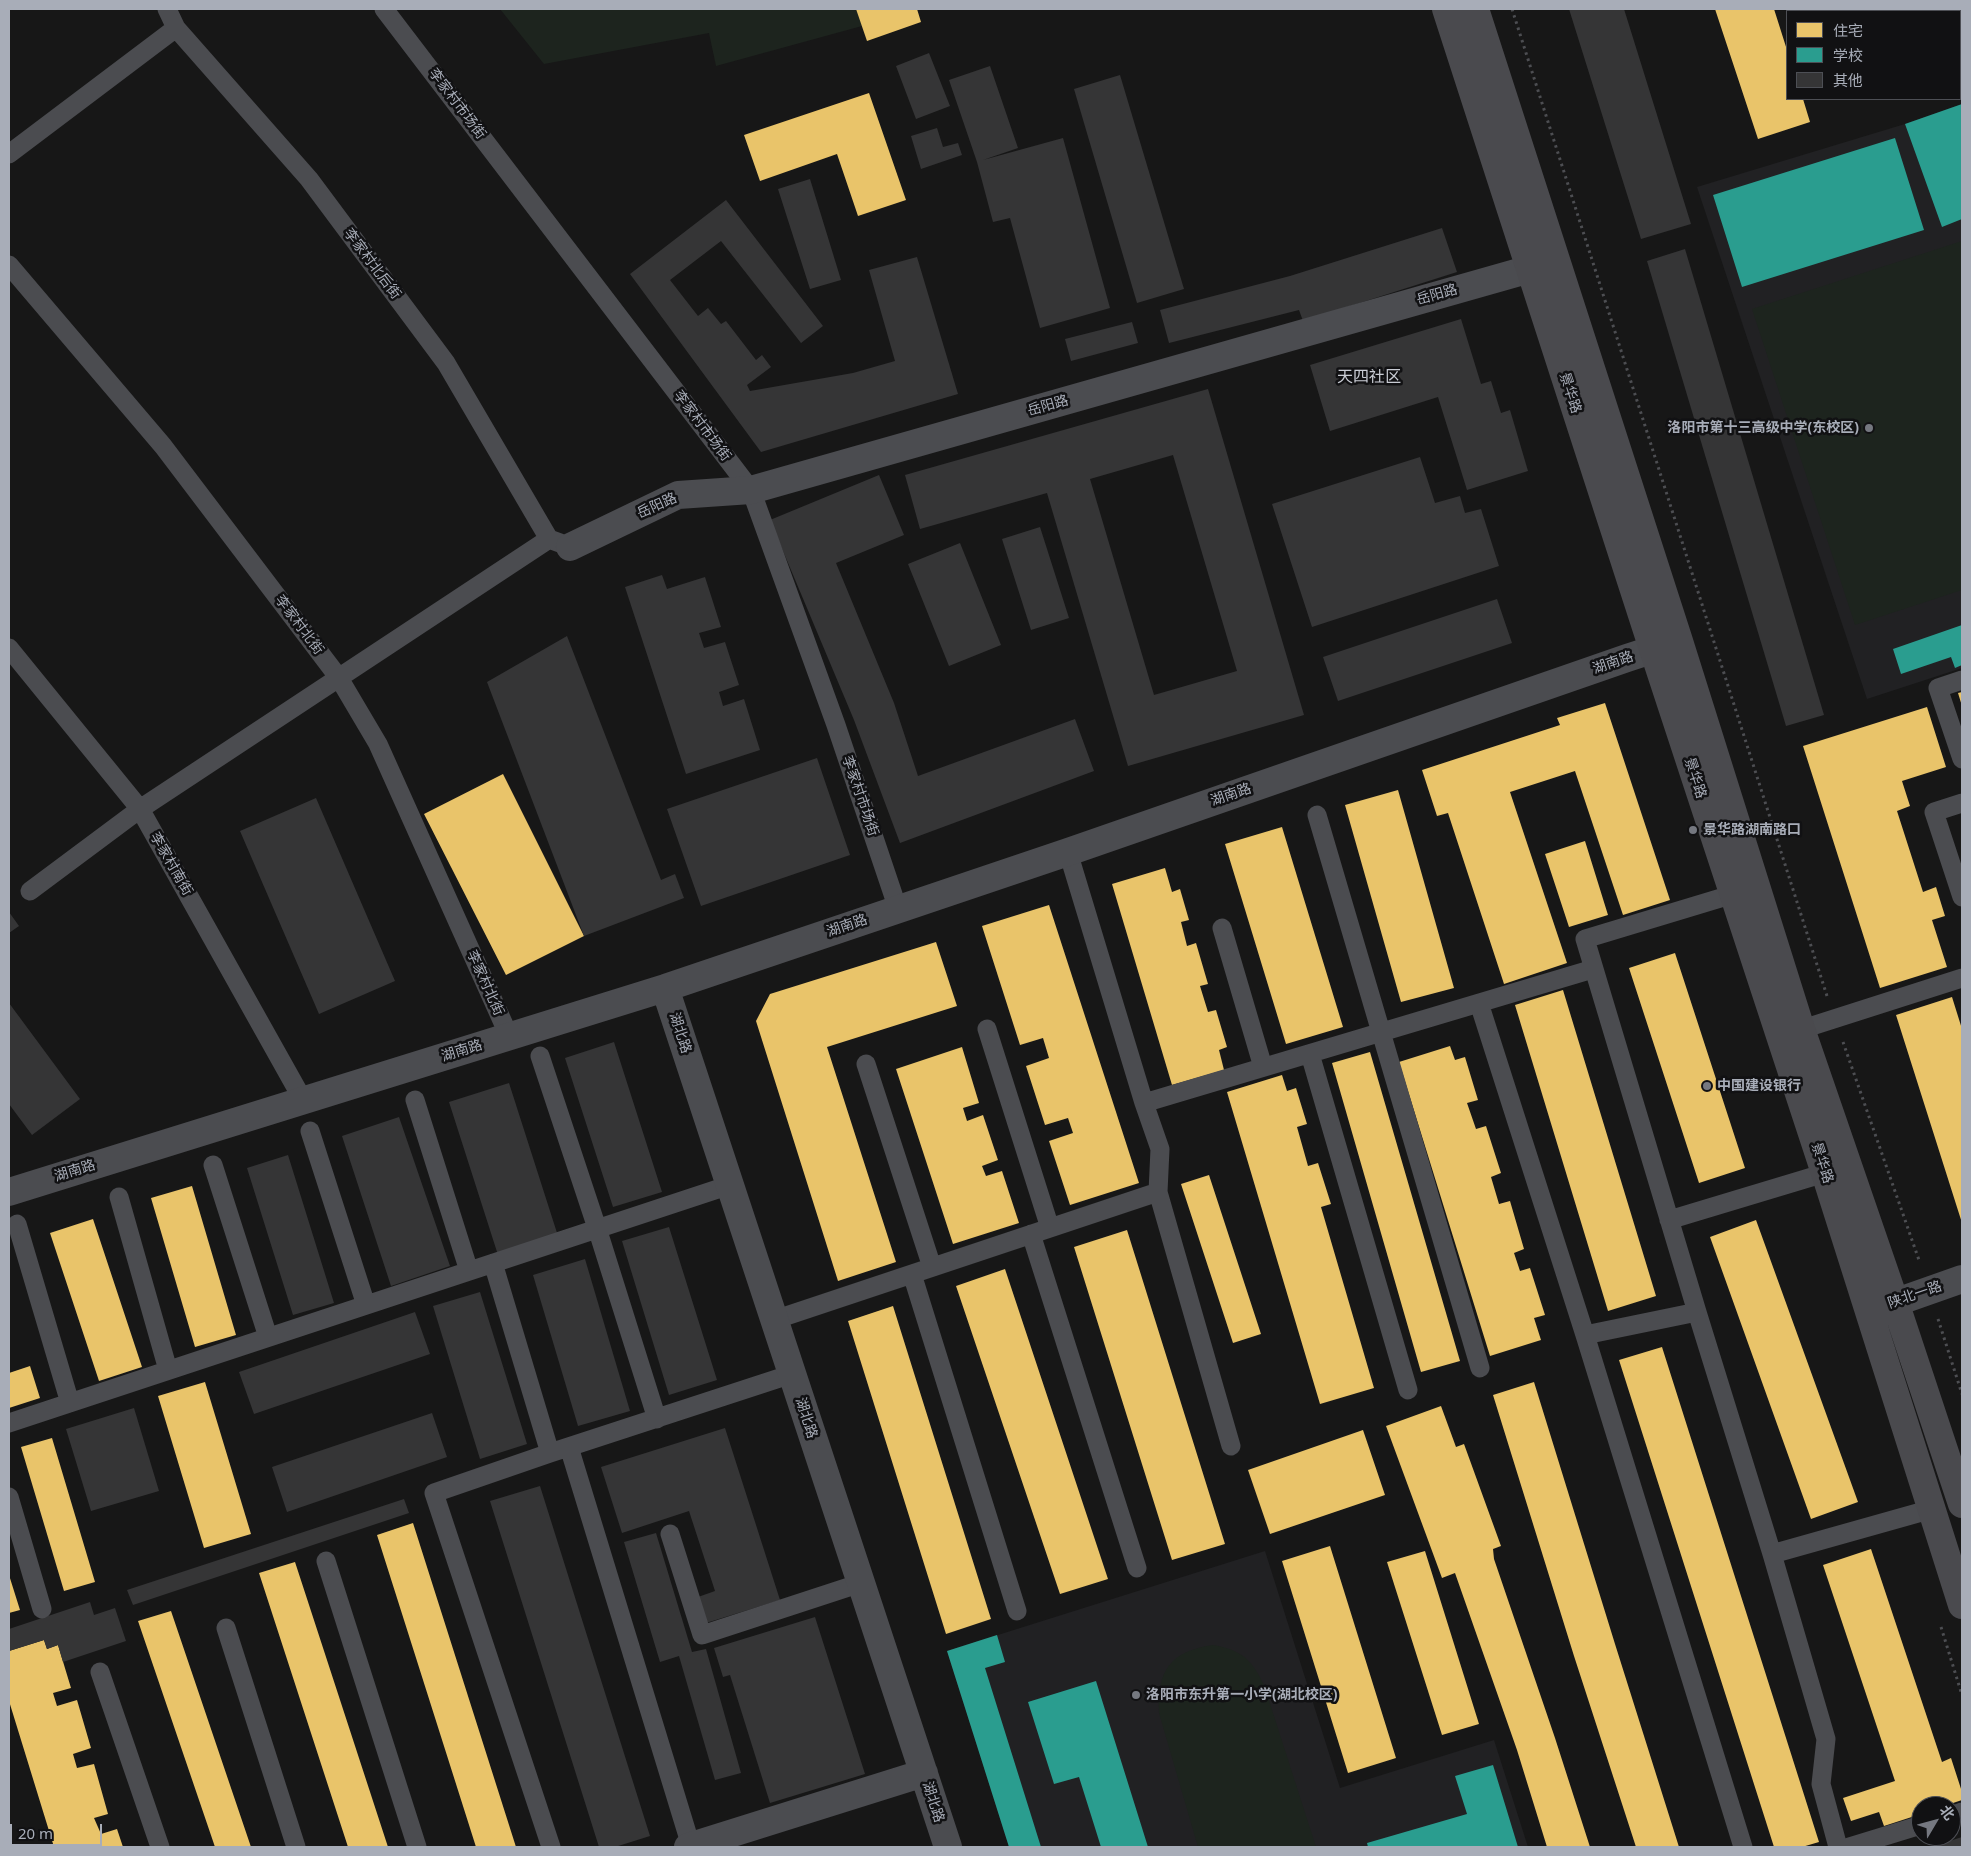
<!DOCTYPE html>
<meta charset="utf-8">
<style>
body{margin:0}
#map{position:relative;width:1971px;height:1856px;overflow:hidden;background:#171717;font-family:"Noto Sans","Noto Sans SC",sans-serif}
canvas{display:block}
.frame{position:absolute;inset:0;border:10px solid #a8adb8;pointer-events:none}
.legend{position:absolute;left:1786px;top:10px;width:175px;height:90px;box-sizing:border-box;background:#111113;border:1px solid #4d4f55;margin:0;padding:6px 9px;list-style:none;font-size:15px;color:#a8adb8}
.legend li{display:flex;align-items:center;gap:10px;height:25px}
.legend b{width:25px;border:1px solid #4d4f55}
.north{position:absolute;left:1911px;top:1796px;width:50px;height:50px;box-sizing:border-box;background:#111113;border:1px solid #4d4f55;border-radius:50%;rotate:53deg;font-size:14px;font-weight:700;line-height:20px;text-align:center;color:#a8adb8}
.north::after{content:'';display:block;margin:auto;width:18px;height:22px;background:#757880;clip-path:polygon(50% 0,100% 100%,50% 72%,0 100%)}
.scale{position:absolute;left:10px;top:1824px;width:92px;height:22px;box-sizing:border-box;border:2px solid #a8adb8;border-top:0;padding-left:6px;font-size:15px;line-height:18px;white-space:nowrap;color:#a8adb8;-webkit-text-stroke:4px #111113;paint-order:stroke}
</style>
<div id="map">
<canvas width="1971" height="1856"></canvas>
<div class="frame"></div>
<ul class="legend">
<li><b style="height:14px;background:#e9c46a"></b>住宅</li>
<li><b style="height:14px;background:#2a9d8f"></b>学校</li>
<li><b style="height:14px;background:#353536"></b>其他</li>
</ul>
<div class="north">北</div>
<div class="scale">20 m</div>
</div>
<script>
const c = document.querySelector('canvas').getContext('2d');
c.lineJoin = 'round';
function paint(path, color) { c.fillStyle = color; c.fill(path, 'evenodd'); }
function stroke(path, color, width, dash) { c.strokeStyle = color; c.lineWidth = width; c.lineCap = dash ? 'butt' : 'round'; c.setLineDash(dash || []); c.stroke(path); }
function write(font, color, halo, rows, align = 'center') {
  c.font = font + ' "Noto Sans","Noto Sans SC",sans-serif'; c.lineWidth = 5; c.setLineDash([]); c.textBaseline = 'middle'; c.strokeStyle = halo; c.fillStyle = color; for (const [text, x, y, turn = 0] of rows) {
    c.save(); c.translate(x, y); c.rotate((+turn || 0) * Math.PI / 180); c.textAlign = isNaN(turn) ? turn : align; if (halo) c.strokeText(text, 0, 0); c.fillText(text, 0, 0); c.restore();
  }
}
paint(new Path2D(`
 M1962,104V668L1867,699L1697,187L1905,124Z
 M1265,1551L1340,1788L1494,1740L1528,1847H1009L947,1651Z`), '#212123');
paint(new Path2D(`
 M500,9H856L862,26L716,66L709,33L544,64Z
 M1962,241V590L1855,625L1752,309Z
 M1213,1645C1242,1650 1252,1660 1264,1685L1316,1847H1198L1159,1713C1157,1671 1170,1651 1213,1645Z`), '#1d241e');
paint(new Path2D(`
 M856,9H917L921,22L867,41Z
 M1715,9H1774L1787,50V99H1803L1810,122L1758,139Z
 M1856,9H1914L1915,11H1857Z
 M869,93L906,200L858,216L837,154L760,181L744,135Z
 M1962,692V706L1958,693Z
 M1605,703L1670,900L1623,915L1575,771L1510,792L1567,963L1504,984L1448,813L1437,816L1422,770L1560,725L1557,718Z
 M1927,707L1946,767L1902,781L1910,806L1897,811L1923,892L1936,887L1945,916L1932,920L1947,967L1880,988L1803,746Z
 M503,774L584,936L506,975L424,814Z
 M1398,790L1454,988L1401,1002L1345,805Z
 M1282,827L1343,1027L1286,1044L1225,844Z
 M1585,841L1608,915L1569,927L1545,854Z
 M1165,868L1172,892L1180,889L1189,920L1181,922L1187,946L1196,943L1208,984L1200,986L1208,1012L1216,1010L1227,1047L1219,1050L1224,1070L1172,1085L1112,884Z
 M1049,905L1139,1183L1070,1205L1049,1141L1073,1133L1068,1118L1045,1125L1026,1066L1049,1058L1043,1038L1020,1045L982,926Z
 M936,942L957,1006L827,1047L896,1262L838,1281L756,1021L770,994Z
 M1675,953L1745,1168L1699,1183L1629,968Z
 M1563,990L1656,1296L1608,1311L1515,1005Z
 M1952,997L1962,1029V1223L1896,1015Z
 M1450,1046L1455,1060L1465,1057L1478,1100L1467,1103L1476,1129L1486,1126L1501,1173L1491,1177L1499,1204L1510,1201L1524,1249L1514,1253L1520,1271L1530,1268L1545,1315L1534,1318L1541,1340L1490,1356L1399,1062Z
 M962,1047L979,1103L963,1108L967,1121L983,1115L998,1160L982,1166L986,1176L1002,1171L1019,1223L953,1244L896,1069Z
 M1370,1052L1460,1361L1421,1372L1332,1063Z
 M1282,1075L1287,1091L1296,1088L1307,1124L1297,1127L1308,1166L1318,1163L1331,1204L1321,1207L1374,1388L1320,1404L1227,1092Z
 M1209,1175L1261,1334L1233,1343L1181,1184Z
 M192,1186L236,1335L195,1347L151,1198Z
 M93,1219L142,1367L99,1381L50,1233Z
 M1756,1220L1858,1502L1811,1519L1710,1237Z
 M1127,1230L1225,1544L1172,1560L1074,1247Z
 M1005,1269L1108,1579L1060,1594L956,1286Z
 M893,1306L991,1619L946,1634L848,1321Z
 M1662,1347L1819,1842L1802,1847H1774L1619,1360Z
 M30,1366L40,1398L9,1408V1373Z
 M205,1382L251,1534L204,1548L158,1396Z
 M1534,1382L1615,1644L1679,1847H1636L1574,1656L1493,1395Z
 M1441,1406L1456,1447L1464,1444L1501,1546L1493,1549L1494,1559L1555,1738L1590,1847H1547L1517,1750L1455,1573L1442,1578L1386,1426Z
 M1363,1430L1385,1495L1270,1534L1248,1470Z
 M52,1438L95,1582L64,1591L21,1447Z
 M413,1523L516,1847H476L377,1535Z
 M1330,1546L1396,1758L1348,1773L1282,1561Z
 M1871,1549L1942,1762L1951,1758L1962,1792V1800L1944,1806H1921V1814L1884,1826L1879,1812L1851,1821L1843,1798L1895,1781L1823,1565Z
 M1425,1551L1479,1724L1442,1735L1387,1562Z
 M295,1562L388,1847H348L259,1573Z
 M9,1575L20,1610L9,1613Z
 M171,1611L251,1847H215L138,1621Z
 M44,1640L47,1649L58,1645L71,1688L53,1693L57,1706L77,1700L91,1748L73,1754L77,1768L94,1764L108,1814L94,1818L101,1834L117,1829L123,1847H54L9,1701V1651Z`), '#e9c46a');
paint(new Path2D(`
 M1962,104V219L1942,227L1905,124Z
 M1895,138L1924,230L1742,287L1713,195Z
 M1962,625V665L1955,668L1951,657L1901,674L1893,649Z
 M997,1635L1005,1662L985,1668L1041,1847H1009L947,1651Z
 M1096,1681L1148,1847H1101L1079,1777L1054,1784L1028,1702Z
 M1493,1765L1518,1847H1368L1367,1843L1467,1814L1455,1776Z`), '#2a9d8f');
paint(new Path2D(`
 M1569,9H1624L1691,224L1641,239Z
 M929,53L950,106L916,119L896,66Z
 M990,66L1018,148L983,160L1063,138L1110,308L1040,328L1010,218L993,222L977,162L949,80Z
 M1120,75L1184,289L1137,303L1074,89Z
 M937,128L943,147L958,143L962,155L921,169L911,136Z
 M810,179L841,280L810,289L778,189Z
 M726,200L823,326L801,343L721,241L670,280L698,316L708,308L721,324L726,321L756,360L762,355L771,367L747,385L750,391L853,373L895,361L869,270L917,257L958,394L761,452L630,274Z
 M1442,228L1457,272L1303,321L1299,310L1169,343L1160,310L1290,276Z
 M1685,249L1824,715L1786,726L1647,261Z
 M1461,319L1481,384L1491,381L1501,413L1510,410L1528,471L1467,490L1438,397L1330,431L1310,365Z
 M1132,322L1138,343L1071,361L1065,339Z
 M1208,389L1304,715L1128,766L1047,493L920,529L905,475ZM1173,455L1237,671L1154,695L1090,479Z
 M1420,457L1435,503L1460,496L1465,513L1481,509L1499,566L1312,627L1272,504Z
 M879,475L904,535L836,563L894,703L918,776L1075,719L1094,771L900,843L854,720L770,520Z
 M1040,527L1069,618L1031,630L1002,539Z
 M960,543L1001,645L949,666L908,564Z
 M662,575L667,589L705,577L721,627L699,633L704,648L725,642L739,685L719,692L723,706L744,699L760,750L686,774L625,587Z
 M1497,599L1512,643L1338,701L1323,657Z
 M567,636L661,880L675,874L684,898L584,936L487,682Z
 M817,758L850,855L701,906L667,809Z
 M316,798L395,981L319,1014L240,831Z
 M9,912L19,926L9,933Z
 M9,1003L80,1099L32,1135L9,1104Z
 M614,1042L662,1192L613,1207L565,1058Z
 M509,1083L558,1236L498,1255L449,1102Z
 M399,1117L450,1266L391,1286L342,1136Z
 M288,1155L334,1303L293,1315L247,1168Z
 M669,1227L717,1380L669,1395L622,1241Z
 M585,1259L630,1411L578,1426L533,1275Z
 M480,1292L527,1444L480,1459L433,1306Z
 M415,1312L430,1354L254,1414L239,1372Z
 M134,1408L159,1491L91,1511L66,1429Z
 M432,1413L447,1457L287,1512L272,1467Z
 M725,1428L780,1600L706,1623L698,1597L715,1591L689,1511L622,1533L601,1467Z
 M540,1486L650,1836L615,1847H599L490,1501Z
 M404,1499L409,1513L133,1605L127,1590Z
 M656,1533L692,1652L706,1649L741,1773L715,1780L679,1656L660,1662L624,1542Z
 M90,1602L94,1615L115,1608L126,1641L63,1662L58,1645L47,1649L44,1640L9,1651V1629Z
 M815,1617L865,1774L770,1803L730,1675L723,1677L714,1648Z
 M1962,1837V1847H1931Z`), '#353536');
stroke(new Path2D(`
 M1512,9L1827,996
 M1843,1042L1920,1263
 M1938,1319L1962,1394
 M1941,1627L1962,1695`), '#4d4e52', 3, [2.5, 4]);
stroke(new Path2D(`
 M167,9L176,28L309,179L446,363L549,539
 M384,9L751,490L836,725L898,909
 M9,154L176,28
 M9,265L163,446L339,678L378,744L509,1036
 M9,648L140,809L303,1100
 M1962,680L1938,688L1962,759
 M1962,803L1934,812L1962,897
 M1317,815L1480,1368
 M1068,852L1144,1103L1160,1149L1158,1192L1231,1446
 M30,891L140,809L549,539L560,543
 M1734,894L1585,939L1697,1312L1772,1554L1826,1739L1821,1784L1838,1847
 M1222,928L1263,1067
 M1479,1003L1585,1335L1743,1847
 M987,1029L1050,1228
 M1790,1033L1962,978
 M1310,1054L1408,1390
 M540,1056L597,1228L657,1419
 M866,1064L932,1267
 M415,1100L469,1271
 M1144,1103L1593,969
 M310,1131L366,1305
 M213,1165L268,1337
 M119,1197L168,1370
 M1669,1220L1825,1173
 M17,1224L70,1403
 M1031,1234L1137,1568
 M493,1263L550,1453
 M912,1274L1017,1611
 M774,1320L1158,1192
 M1585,1335L1697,1312
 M9,1423L730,1185
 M569,1447L691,1846
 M9,1497L42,1609
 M670,1534L702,1635L861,1583
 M1772,1554L1932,1509
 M326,1561L417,1847
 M226,1628L296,1847
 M100,1672L160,1847
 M1951,1816L1962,1812
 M551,1847L434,1493L550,1453L792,1374
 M1849,1847L1921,1825`), '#4b4c50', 19);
stroke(new Path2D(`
 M570,547L678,495L751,490L1530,269
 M665,988L948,1847
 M9,1192L665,988L1068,852L1627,658L1676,642
 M1874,1310L1962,1279
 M688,1847L924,1773`), '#4b4c50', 28);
stroke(new Path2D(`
 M1446,9L1653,649L1825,1173L1962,1605
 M1475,9L1679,641L1801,1029L1895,1302L1962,1504`), '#4a4a4e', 28);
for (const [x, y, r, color] of [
 [1869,428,5,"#757880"],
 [1693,830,5,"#757880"],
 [1707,1086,5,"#757880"],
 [1136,1695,5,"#757880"]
]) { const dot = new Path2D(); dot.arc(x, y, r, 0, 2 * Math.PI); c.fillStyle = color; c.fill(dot); stroke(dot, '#111113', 2); }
write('14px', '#a8adb8', '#111113', [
 ["李家村市场街",457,104,53],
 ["李家村北后街",372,264,53],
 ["岳阳路",1437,295,-16],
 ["景华路",1570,393,72],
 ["岳阳路",1048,406,-16],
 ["李家村市场街",702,426,53],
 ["岳阳路",657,506,-24],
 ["李家村北街",299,625,53],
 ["湖南路",1613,663,-19],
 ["景华路",1695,778,72],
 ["湖南路",1231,795,-19],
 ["李家村市场街",860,796,71],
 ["李家村南街",171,864,60],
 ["湖南路",847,926,-19],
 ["李家村北街",485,983,66],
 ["湖北路",680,1033,72],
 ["湖南路",462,1051,-17],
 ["景华路",1822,1163,72],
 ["湖南路",75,1171,-17],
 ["陕北一路",1915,1295,-19],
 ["湖北路",806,1418,72],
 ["湖北路",933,1802,72]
]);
write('bold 14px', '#a8adb8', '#111113', [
 ["洛阳市第十三高级中学(东校区)",1859,428,"right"],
 ["景华路湖南路口",1703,830],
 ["中国建设银行",1717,1086],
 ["洛阳市东升第一小学(湖北校区)",1146,1695]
], 'left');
write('16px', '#c9ccd4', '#111113', [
 ["天四社区",1369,377]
]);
</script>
